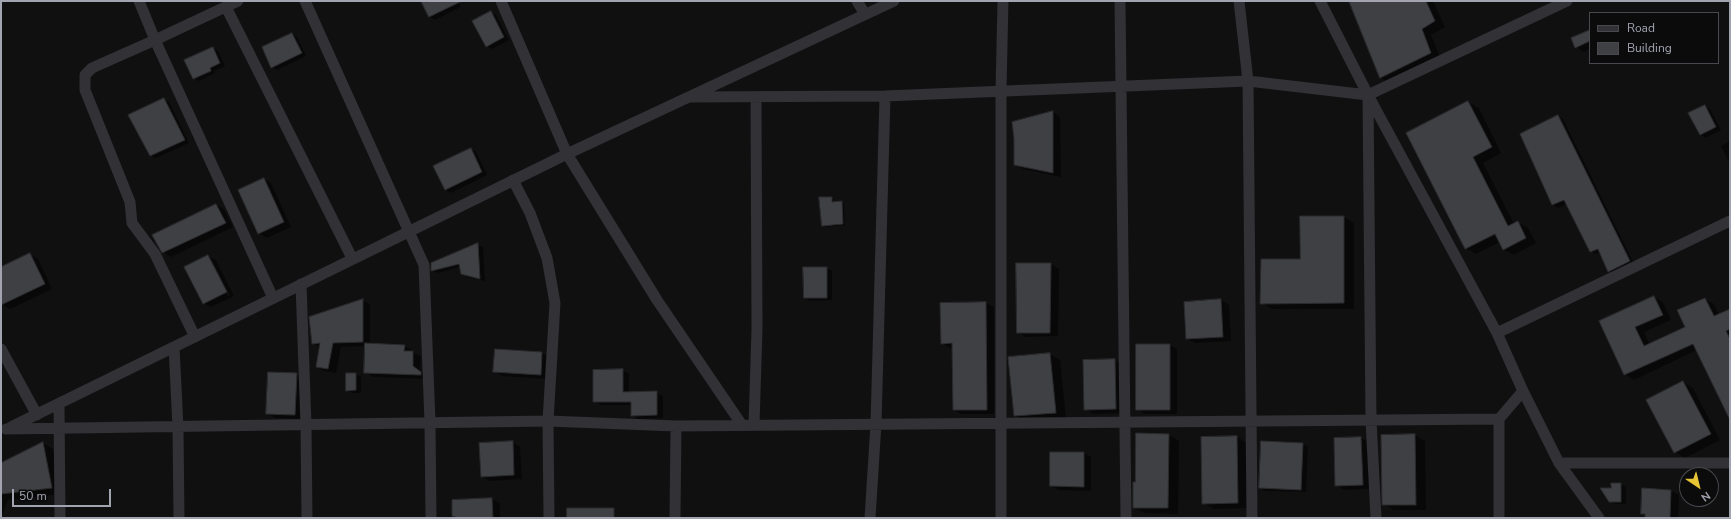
<!DOCTYPE html>
<style>
body{margin:0}
#map{position:relative;width:1731px;height:519px;overflow:hidden;background:#101011;font-family:"Nunito Sans",sans-serif}
canvas{display:block}
.frame{position:absolute;inset:0;border:2px solid #a2a5b1;pointer-events:none}
.legend{position:absolute;left:1589px;top:12px;width:130px;height:52px;box-sizing:border-box;background:#0b0b0c;border:1px solid #47494e;margin:0;padding:5px 7px;list-style:none;font-size:12px;color:#a2a5b1}
.legend li{display:flex;align-items:center;gap:8px;height:20px}
.legend b{width:20px;border:1px solid #47494e}
.north{position:absolute;left:1679px;top:467px;width:40px;height:40px;box-sizing:border-box;background:#0b0b0c;border:1px solid #47494e;border-radius:50%;rotate:145deg;font-size:11px;font-weight:700;line-height:16px;text-align:center;color:#a2a5b1}
.north::after{content:'';display:block;margin:auto;width:14px;height:18px;background:#e6c433;clip-path:polygon(50% 0,100% 100%,50% 72%,0 100%)}
.scale{position:absolute;left:12px;top:489px;width:99px;height:18px;box-sizing:border-box;border:2px solid #a2a5b1;border-top:0;padding-left:5px;font-size:12px;line-height:14px;white-space:nowrap;color:#a2a5b1;-webkit-text-stroke:3px #0b0b0c;paint-order:stroke}
</style>
<div id="map">
<canvas width="1731" height="519"></canvas>
<div class="frame"></div>
<ul class="legend">
<li><b style="height:5px;background:#313136"></b>Road</li>
<li><b style="height:11px;background:#3f4044"></b>Building</li>
</ul>
<div class="north">N</div>
<div class="scale">50 m</div>
</div>
<script>
const c = document.querySelector('canvas').getContext('2d');
c.lineJoin = 'round';
function paint(path, color) { c.fillStyle = color; c.fill(path, 'evenodd'); }
function stroke(path, color, width, dash) { c.strokeStyle = color; c.lineWidth = width; c.lineCap = dash ? 'butt' : 'round'; c.setLineDash(dash || []); c.stroke(path); }
paint(new Path2D(`
 M422,1H458L461,7L435,20L430,17Z
 M1350,1H1433L1445,27L1431,35L1441,59L1391,84L1381,78Z
 M491,12L496,15L509,40L492,49L486,46Z
 M1590,31V49L1584,52L1576,47Z
 M292,34L297,37L306,56L277,70L272,67Z
 M213,48L218,51L225,66L214,71L215,73L199,81L194,78Z
 M164,99L169,102L189,143L156,158L151,156Z
 M1468,102L1479,108L1501,153L1483,163L1514,224L1518,222L1528,228L1536,243L1514,255L1503,249L1500,242L1476,254L1466,248Z
 M1705,106L1710,109L1721,130L1706,138L1701,135Z
 M1053,112L1060,117L1061,177L1023,169L1015,165Z
 M1558,116L1563,119L1634,264L1614,274L1609,271L1601,252L1596,254L1591,251L1567,204L1558,208L1553,205L1522,134Z
 M1730,141V164L1721,146Z
 M471,149L476,152L487,175L451,193L446,190L434,167Z
 M264,179L271,183L291,227L267,238L259,233Z
 M831,198L834,199V203H844L845,225L825,227L823,225Z
 M216,205L224,209L233,227L171,257L163,252L153,235Z
 M1344,217L1354,223V309H1272L1262,303Z
 M478,245L483,247L485,281L467,277L462,273L461,267L437,273L432,270V264Z
 M30,254L38,259L52,289L10,309L2,304L1,301V268Z
 M208,256L216,260L234,296L211,307L203,303ZM210,261H212L230,296H228Z
 M1051,264L1059,269L1058,336L1026,337L1018,332Z
 M827,268L832,271V300L810,301L805,298Z
 M1654,297L1663,302L1671,320L1644,332L1649,344L1686,328L1705,299L1714,304L1719,315L1730,310V418L1697,350L1634,380L1625,374L1601,321Z
 M362,300L370,304V344L404,346L412,350V352L421,356L420,371L429,379L373,377L365,372L366,346L341,347L336,373L324,371L317,367L320,347L313,343Z
 M1221,300L1229,305L1231,341L1195,343L1187,339L1185,303Z
 M986,303L994,307V414H961L954,410L953,348H950L942,343L941,304Z
 M1170,345L1177,349V414H1144L1137,409Z
 M496,350L542,353L550,358L548,379L502,376L494,372Z
 M1050,354L1060,360L1066,418L1025,421L1015,416Z
 M1114,360L1122,364L1123,413L1093,414L1085,409Z
 M622,370L629,374V393L656,392L663,396V418L638,419L632,415V405H601L594,401Z
 M297,374L305,379L303,419L275,418L267,413Z
 M356,374L361,377V393H352L347,390Z
 M1683,382L1693,388L1720,440L1685,458L1675,452Z
 M1169,435L1179,441L1178,514L1144,513L1134,508L1136,483Z
 M1415,435L1425,441L1426,510H1394L1383,504L1382,436Z
 M1237,437L1247,443L1248,508L1214,509L1203,503Z
 M1361,438L1369,442L1370,489L1344,490L1336,485Z
 M512,442L520,447L522,479L490,481L482,477Z
 M1262,442L1303,444L1308,447L1306,492L1265,491L1260,488Z
 M43,443L53,449L62,494L8,500L1,518V464Z
 M1084,453L1091,457V491L1059,490L1051,486Z
 M1612,484H1621L1626,487V504H1615L1610,501Z
 M1643,489L1671,491L1679,495L1678,518H1646V516L1642,514Z
 M492,499L500,503V518H457L453,516Z
 M967,517L969,518H947Z`), '#0007');
const building = new Path2D(`
 M421,1H462L429,17Z
 M1349,1H1426L1435,21L1422,29L1431,53L1380,78Z
 M491,11L504,37L486,47L472,21Z
 M1590,30V41L1575,48L1571,38Z
 M292,33L302,53L271,68L262,47Z
 M213,47L220,63L210,68L211,71L193,79L184,60Z
 M164,98L185,140L150,156L128,115Z
 M1468,101L1492,147L1473,157L1508,226L1518,221L1526,238L1503,250L1495,234L1465,249L1406,133Z
 M1705,105L1716,127L1700,135L1688,113Z
 M1053,111V173L1014,165V138L1012,122Z
 M1558,115L1630,261L1608,272L1598,249L1590,252L1564,200L1552,205L1520,134Z
 M471,148L482,172L445,190L433,166Z
 M264,178L284,222L258,234L238,190Z
 M819,197H832V202L842,201L843,224L822,226Z
 M216,204L226,223L162,253L152,235Z
 M1300,216H1344V303L1260,304L1261,259H1300Z
 M478,243L480,279L461,274L459,264L431,271V263Z
 M30,253L45,284L1,305V267Z
 M208,255L227,292L203,304L184,267Z
 M1016,263H1051L1050,333H1017Z
 M803,267H827V298H804Z
 M1654,296L1663,315L1635,327L1644,346L1685,327L1677,310L1705,298L1714,316L1730,309V329L1726,331L1730,339V420L1693,344L1624,375L1599,321Z
 M363,299V342L333,343L328,369L316,367L320,343L312,344L309,317Z
 M1221,299L1223,337L1186,339L1184,302Z
 M986,302L987,410H953L952,343L941,344L940,303Z
 M365,343L405,345L404,351H413V366L421,372V375L364,373Z
 M1136,344H1170V410H1136Z
 M495,349L542,352L541,375L493,372Z
 M1050,353L1056,413L1014,416L1008,357Z
 M1115,359L1116,409L1084,410L1083,360Z
 M623,369V392L657,391V415L631,416V402H593V370Z
 M268,372L297,373L295,415L266,414Z
 M346,373H356V390L346,391Z
 M1683,381L1711,434L1674,453L1646,400Z
 M1136,433L1169,434L1168,508H1133V482H1135Z
 M1415,434L1416,505H1382L1381,435Z
 M1237,436L1238,503L1202,504L1201,437Z
 M1361,437L1363,485L1335,486L1334,438Z
 M513,441L514,475L481,477L479,443Z
 M1261,441L1303,443L1301,490L1259,488Z
 M43,442L52,488L1,494V463Z
 M1050,452H1084V487L1050,486Z
 M1611,483H1621V502H1609L1600,488H1611Z
 M1642,488L1671,490L1670,518H1645V514H1641Z
 M492,498L493,518H458L452,516V500Z
 M567,508H614V518H567Z`);
paint(building, '#3f4044');
stroke(building, '#2b2a2d', 1);
stroke(new Path2D(`
 M139,1L155,40L92,68L85,75V90L130,202L132,223L155,254L195,337
 M238,1L155,40L273,298
 M305,1L424,265L430,423L431,518
 M501,1L567,154L657,300L742,425
 M857,1L865,14
 M1120,1L1126,518
 M1239,1L1248,81L1252,518
 M1320,1L1368,95L1497,333L1523,391L1559,463L1599,518
 M226,7L352,258
 M690,97L885,96L1248,81L1368,95L1567,1
 M1368,97L1371,420L1376,518
 M513,180L530,213L547,258L555,303L548,421L549,518
 M301,284L306,425L307,518
 M1497,333L1730,221
 M174,347L178,427L179,518
 M1,349L37,415
 M59,404L60,518
 M754,425L757,329L756,97
 M11,427L567,154L894,1
 M6,429L548,421L676,426L1499,419
 M1559,463H1730
 M675,518L676,426
 M870,518L876,424L885,96
 M1001,518V91L1003,1
 M1499,518V419L1523,391`), '#313136', 11);
</script>
